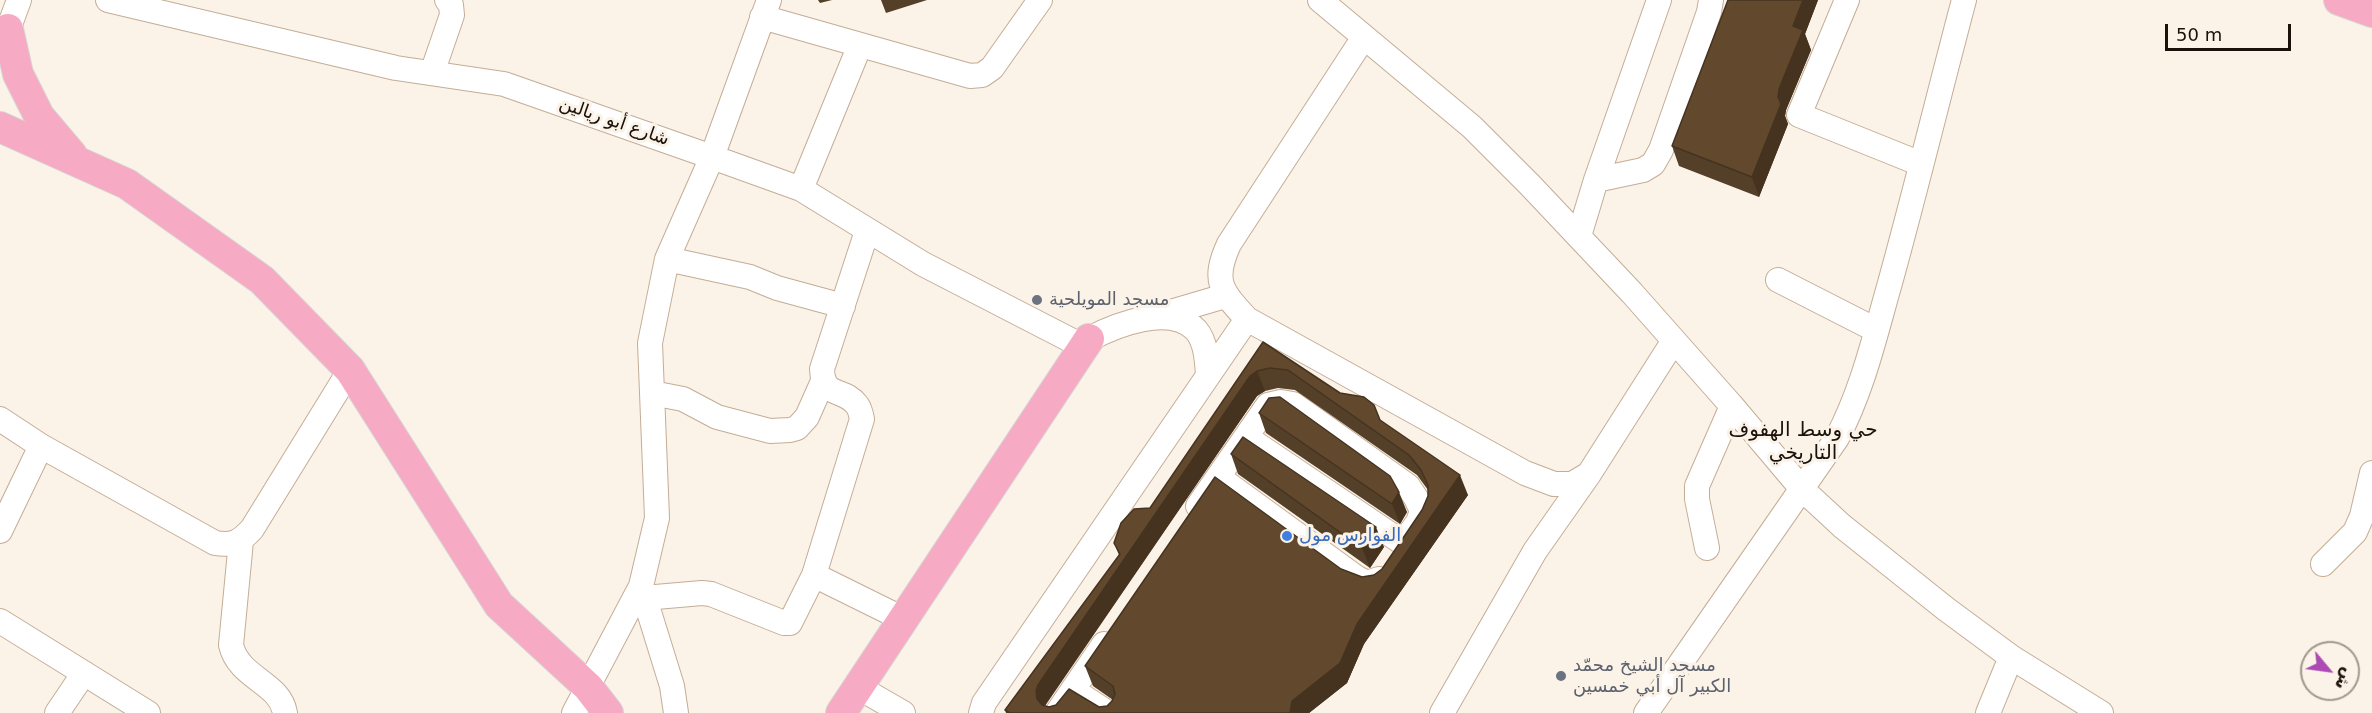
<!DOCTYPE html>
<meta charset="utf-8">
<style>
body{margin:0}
#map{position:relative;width:2372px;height:713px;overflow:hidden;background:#fbf2e8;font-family:"DejaVu Sans",Vazirmatn,sans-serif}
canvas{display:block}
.north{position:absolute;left:2300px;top:641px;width:60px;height:60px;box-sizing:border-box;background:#fbf2e8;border:2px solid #a1988f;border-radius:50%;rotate:119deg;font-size:16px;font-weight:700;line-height:24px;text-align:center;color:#1a120a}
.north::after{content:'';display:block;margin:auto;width:21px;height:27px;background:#ac4bb3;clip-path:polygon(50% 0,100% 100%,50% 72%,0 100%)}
.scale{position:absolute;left:2165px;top:24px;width:126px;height:27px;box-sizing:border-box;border:3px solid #1a120a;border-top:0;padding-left:8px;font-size:18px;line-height:21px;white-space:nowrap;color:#1a120a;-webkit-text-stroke:4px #fbf2e8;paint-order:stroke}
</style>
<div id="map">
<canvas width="2372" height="713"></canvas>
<div class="north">ش</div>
<div class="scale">50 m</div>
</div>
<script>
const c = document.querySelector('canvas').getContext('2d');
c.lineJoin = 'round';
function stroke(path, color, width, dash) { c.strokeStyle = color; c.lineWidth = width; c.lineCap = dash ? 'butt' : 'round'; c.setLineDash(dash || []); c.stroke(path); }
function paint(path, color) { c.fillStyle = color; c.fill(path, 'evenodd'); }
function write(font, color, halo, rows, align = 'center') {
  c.font = font + ' "DejaVu Sans",Vazirmatn,sans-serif'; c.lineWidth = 6; c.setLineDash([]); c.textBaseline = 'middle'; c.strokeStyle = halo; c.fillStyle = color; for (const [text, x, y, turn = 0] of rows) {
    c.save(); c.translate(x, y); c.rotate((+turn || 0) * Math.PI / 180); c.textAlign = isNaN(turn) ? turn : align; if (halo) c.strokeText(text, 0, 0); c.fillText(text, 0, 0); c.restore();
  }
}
const minor = new Path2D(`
 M108,0L396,68L504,84L712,157L801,189L923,264L1084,347
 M1320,0L1472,127L1530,185L1632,293L1732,406L1802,489L1842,526L1946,609L2011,657L2101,713
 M1847,0L1799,115L1921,164
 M762,17L970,76L982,75L992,68L1040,0
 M2,46L19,0
 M432,73L452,15L451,5L447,0
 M1596,180L1643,170L1653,164L1661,150L1709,12L1711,0
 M801,189L860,45
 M1579,236L1596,180L1659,0
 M667,259L750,277L777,288L843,306
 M1778,280L1876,330
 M1157,316L1225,296
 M1247,319C1221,291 1212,281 1229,244L1364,37
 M1089,339C1116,325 1170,303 1196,330C1206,342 1207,360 1208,375
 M652,393L683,399L717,417L770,431L790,430L797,428L807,417L823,381
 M0,419L41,446L215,543C233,546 240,542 252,529L350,370
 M1246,437L1403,543
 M1218,477L1357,578L1367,583L1379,579
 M1198,506L1268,405L1281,402L1293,404L1408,486L1416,498L1422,511L1418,522L1405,540
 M0,531L41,446
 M241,541L231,645C239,679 280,682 285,713
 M1707,548L1697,499V486L1732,406
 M2323,564L2355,532L2362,516L2372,473
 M814,575L903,619
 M641,586L672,686L676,713
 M644,598L702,593L711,594L784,623H790L814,575L862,419C861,414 860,409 857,405C844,387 823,399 822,369L867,231
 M0,621L148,713
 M858,687L903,713
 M1073,690L1108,713
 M57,713L84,673
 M574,713L641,586L657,518L650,343L667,259L712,157L769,0
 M981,713L984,703L1247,319L1525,473L1554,484H1572L1589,474
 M1057,713L1104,644
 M1442,713L1535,551L1589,474L1673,342
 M1646,713L1837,438C1863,389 1875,335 1890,283C1916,189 1939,94 1964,0
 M1988,713L2011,657`);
const major = new Path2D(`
 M2339,0L2372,12
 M8,29L18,74L39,116L72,155
 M0,127L127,184L262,280L350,370L499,605L588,687L608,713
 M841,713L1089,339`);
stroke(minor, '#c4ad96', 26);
stroke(major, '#d6d4d3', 32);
stroke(minor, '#fff', 24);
stroke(major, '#f7aac4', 30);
paint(new Path2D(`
 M818,0H832L820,3Z
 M881,0H927L886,13Z
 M1728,0H1818L1805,34L1811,50L1786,110L1785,116L1788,124L1759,197L1679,166L1672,146Z
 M1263,342L1380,420L1468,495L1364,644L1347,683L1309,713H1006L1005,710L1119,555L1114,543L1150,508ZM1278,388L1295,390L1417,475L1428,490V496L1422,510L1382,569L1374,575L1362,577L1341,569L1085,666L1093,686L1113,700L1107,706L1099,707H1049L1045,706L1257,396L1265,391Z
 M1259,413L1407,512L1400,524L1266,433Z
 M1231,454L1384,547L1370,568L1238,474Z`), '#543f28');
paint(new Path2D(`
 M1803,0H1818L1805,34L1811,50L1786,110L1785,116L1788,124L1759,197L1752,177L1779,89L1793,26Z
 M1257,371L1265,391L1257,396L1045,705L1043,711L1037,699L1036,691L1038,685L1250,376Z
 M1460,475L1468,495L1364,644L1347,683L1309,713H1290L1292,701L1357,624Z
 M1399,492L1407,512L1400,524L1392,504Z
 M1376,527L1384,547L1370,568L1362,548Z`), '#453320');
const building = new Path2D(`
 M1728,0H1803L1793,26L1803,30L1779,89L1778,97L1781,104L1752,177L1672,146Z
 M1263,342L1340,393L1364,397L1374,405L1380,420L1460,475L1357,624L1340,663L1292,701L1290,713H1010L1005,710L1120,554L1114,543L1121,523L1134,509L1150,508ZM1270,368L1288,370L1409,455L1421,470L1428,485V496L1422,510L1382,569L1374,575L1362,577L1341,569L1215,477L1085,666L1113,686L1115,694L1112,701L1107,706L1099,707L1069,689L1056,705L1049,707L1042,705L1037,699L1036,691L1038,685L1250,376L1257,371Z
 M1280,397L1390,476L1399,492L1392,504L1259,413L1269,398Z
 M1243,437L1376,527L1362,548L1231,454Z`);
paint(building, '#62492e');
stroke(building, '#453320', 1.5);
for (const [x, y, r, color] of [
 [1037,300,6,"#6b7280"],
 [1287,536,6,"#3f7fe0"],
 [1561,676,6,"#6b7280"]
]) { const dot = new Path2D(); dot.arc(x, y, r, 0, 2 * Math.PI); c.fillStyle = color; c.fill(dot); stroke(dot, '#fbf2e8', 2); }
write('18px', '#1a120a', '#fbf2e8', [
 ["شارع أبو ريالين",614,122,19]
]);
write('18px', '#5b616d', '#fbf2e8', [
 ["مسجد المويلحية",1049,300],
 ["مسجد الشيخ محمّد",1573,666],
 ["الكبير آل أبي خمسين",1573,687]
], 'left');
write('18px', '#366cbe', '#fbf2e8', [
 ["الفوارس مول",1299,536]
], 'left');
write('20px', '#1a120a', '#fbf2e8', [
 ["حي وسط الهفوف",1803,431],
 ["التاريخي",1803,454]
]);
</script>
